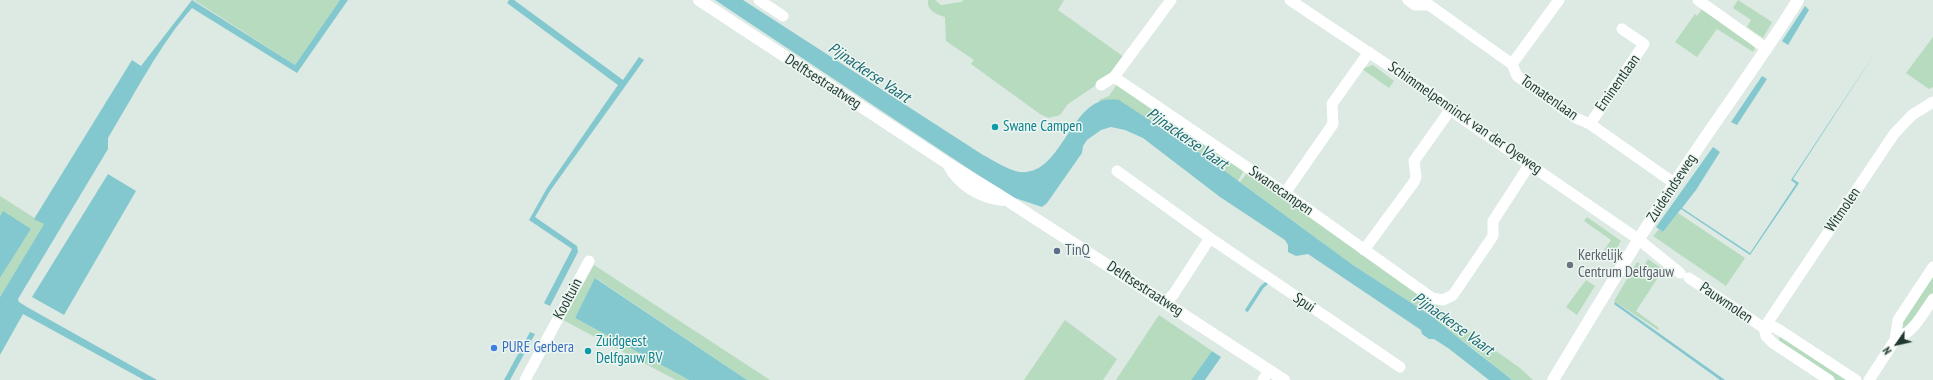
<!DOCTYPE html>
<style>
body{margin:0}
#map{position:relative;width:1933px;height:380px;overflow:hidden;background:#dde9e3;font-family:"PT Sans Narrow",sans-serif}
canvas{display:block}
.north{position:absolute;left:1877px;top:324px;width:40px;height:40px;-webkit-text-stroke:3px #edf6f1;paint-order:stroke;rotate:236deg;font-size:11px;font-weight:700;line-height:16px;text-align:center;color:#1f3830}
.north::after{content:'';display:block;margin:auto;width:14px;height:18px;background:#1f3830;clip-path:polygon(50% 0,100% 100%,50% 72%,0 100%)}
</style>
<div id="map">
<canvas width="1933" height="380"></canvas>
<div class="north">N</div>
</div>
<script>
const c = document.querySelector('canvas').getContext('2d');
c.lineJoin = 'round';
function paint(path, color) { c.fillStyle = color; c.fill(path, 'evenodd'); }
function stroke(path, color, width, dash) { c.strokeStyle = color; c.lineWidth = width; c.lineCap = dash ? 'butt' : 'round'; c.setLineDash(dash || []); c.stroke(path); }
function write(font, color, halo, rows, align = 'center') {
  c.font = font + ' "PT Sans Narrow",sans-serif'; c.lineWidth = 3; c.setLineDash([]); c.textBaseline = 'middle'; c.strokeStyle = halo; c.fillStyle = color; for (const [text, x, y, turn = 0] of rows) {
    c.save(); c.translate(x, y); c.rotate((+turn || 0) * Math.PI / 180); c.textAlign = isNaN(turn) ? turn : align; if (halo) c.strokeText(text, 0, 0); c.fillText(text, 0, 0); c.restore();
  }
}
paint(new Path2D(`
 M194,0H340L295,65Z
 M928,0H935L941,5L961,2L964,0H1064L1058,10L1124,57L1111,75L1068,104L1060,115L1049,118L1040,114L971,64L974,60L946,41L945,17C936,14 927,11 928,0Z
 M1738,0L1772,22L1763,38L1747,27L1751,20L1733,8Z
 M1702,9L1749,42L1755,48L1753,52L1714,27L1717,29L1697,57L1675,42L1695,14L1697,16Z
 M1933,37V87L1929,89L1906,73Z
 M1373,65L1394,81L1389,88L1362,69Z
 M1118,83L1244,170L1238,181L1163,130L1111,99L1100,102L1099,100L1109,96Z
 M1247,173L1439,307L1445,315L1520,368L1533,380H1512L1477,351L1439,324L1433,317L1353,265L1240,182Z
 M0,196L44,224L0,297V278L31,229L0,216Z
 M1678,213L1745,258L1726,286L1653,236L1659,229L1663,232Z
 M1587,217L1621,241L1612,256L1604,250L1611,240L1584,221Z
 M1648,259L1668,273L1664,279L1659,276L1636,311L1659,328L1658,330L1614,301L1637,262L1644,266Z
 M594,265L770,380H747L596,278L575,318L689,380H676L563,320Z
 M1933,275V294L1906,330L1902,327L1901,323Z
 M1586,280L1595,286L1577,315L1566,307Z
 M1159,315L1212,351L1191,380H1116Z
 M1065,320L1117,359L1103,380H1024Z
 M1781,335L1848,380H1836L1778,341Z`), '#b6dbbe');
paint(new Path2D(`
 M192,0L295,65L340,0H348L297,73L192,8C160,44 133,97 108,138V149L18,299L19,302L27,307L157,380H144L23,314L0,355V297L44,224L34,219L132,60L141,66Z
 M509,0H514L623,80L639,57L644,60L550,191L535,217L577,246L578,252L550,306L544,303L572,249L529,220L547,188L618,85L507,3Z
 M715,0H743L983,155C995,161 1007,170 1020,172C1065,176 1070,90 1119,100L1207,158L1353,265L1433,317C1458,339 1486,358 1512,380H1489L1448,348L1434,339H1429L1422,334L1421,330L1308,254L1296,256L1288,252V245L1285,240L1220,197L1143,138L1125,130L1111,127L1101,130L1087,140L1083,146L1082,153L1047,203L1042,207L1015,198L1002,191Z
 M1805,6L1809,10L1788,45L1782,41Z
 M1877,50L1793,179L1799,183L1750,255L1681,209L1663,232L1656,227L1713,147L1720,152L1696,190L1682,208L1750,253L1796,184L1791,180Z
 M1762,76L1767,79L1737,125L1731,122Z
 M108,174L136,191L64,315L32,297Z
 M3,211L31,229L0,278V216Z
 M595,278L747,380H689L575,318Z
 M1615,302L1725,380H1720L1614,304Z
 M530,332L535,334L510,380H504Z
 M1212,351L1221,357L1205,380H1191Z`), '#84c8cf');
stroke(new Path2D(`
 M1247,310L1262,287L1269,281`), '#84c8cf', 3.5);
stroke(new Path2D(`
 M759,0L783,16
 M1171,0L1114,77L1285,193L1432,298L1443,300L1453,295L1493,236V221L1530,164
 M1290,0C1340,34 1390,66 1440,100L1450,110L1638,239L1680,273
 M1408,0L1415,5H1429L1512,64L1517,76L1576,118L1590,124L1674,183
 M1698,0L1767,49
 M1512,64L1559,0
 M1101,85L1114,77
 M1590,124L1644,44L1622,29
 M1117,171L1210,238L1400,367
 M1285,193L1333,124L1332,104L1369,52
 M1364,250L1414,182L1416,177L1414,161L1450,110
 M1689,278L1764,328L1774,327L1781,331L1856,380
 M1165,302L1173,295L1210,238
 M1764,328L1894,134L1912,115L1933,102
 M1764,328L1766,336L1773,343L1829,380
 M1895,340C1914,332 1922,315 1933,299
 M525,380L589,261
 M1263,380L1269,370
 M1869,380L1895,340L1898,320L1933,267`), '#fff', 11);
stroke(new Path2D(`
 M699,0L947,163L996,193L1284,380
 M948,164C959,185 979,197 1002,200
 M1553,380C1593,314 1632,248 1674,184C1714,122 1759,63 1798,0`), '#fff', 12);
for (const [x, y, r, color] of [
 [995,127,4,"#0f9aa8"],
 [1057,251,4,"#5c6f8a"],
 [1570,265,4,"#6b7280"],
 [494,348,4,"#3f7fe0"],
 [588,351,4,"#0f9aa8"]
]) { const dot = new Path2D(); dot.arc(x, y, r, 0, 2 * Math.PI); c.fillStyle = color; c.fill(dot); stroke(dot, '#edf6f1', 1.5); }
write('15px', '#1f3830', '#edf6f1', [
 ["Delftsestraatweg",823,82,33],
 ["Eminentlaan",1618,83,-55],
 ["Tomatenlaan",1549,98,35],
 ["Schimmelpenninck van der Oyeweg",1465,118,35],
 ["Zuideindseweg",1672,188,-57],
 ["Swanecampen",1281,191,35],
 ["Witmolen",1843,210,-56],
 ["Delftsestraatweg",1145,289,33],
 ["Kooltuin",568,299,-62],
 ["Spui",1304,303,34],
 ["Pauwmolen",1726,303,34]
]);
write('15px', '#0d838f', '#edf6f1', [
 ["Swane Campen",1003,127],
 ["Zuidgeest",596,342],
 ["Delfgauw BV",596,359]
], 'left');
write('15px', '#4e5e75', '#edf6f1', [
 ["TinQ",1065,251]
], 'left');
write('15px', '#5b616d', '#edf6f1', [
 ["Kerkelijk",1578,256],
 ["Centrum Delfgauw",1578,273]
], 'left');
write('15px', '#366cbe', '#edf6f1', [
 ["PURE Gerbera",502,348]
], 'left');
write('italic 16px', '#1a6a73', '#edf6f1', [
 ["Pijnackerse Vaart",869,73,34],
 ["Pijnackerse Vaart",1187,139,35],
 ["Pijnackerse Vaart",1453,324,36]
]);
</script>
